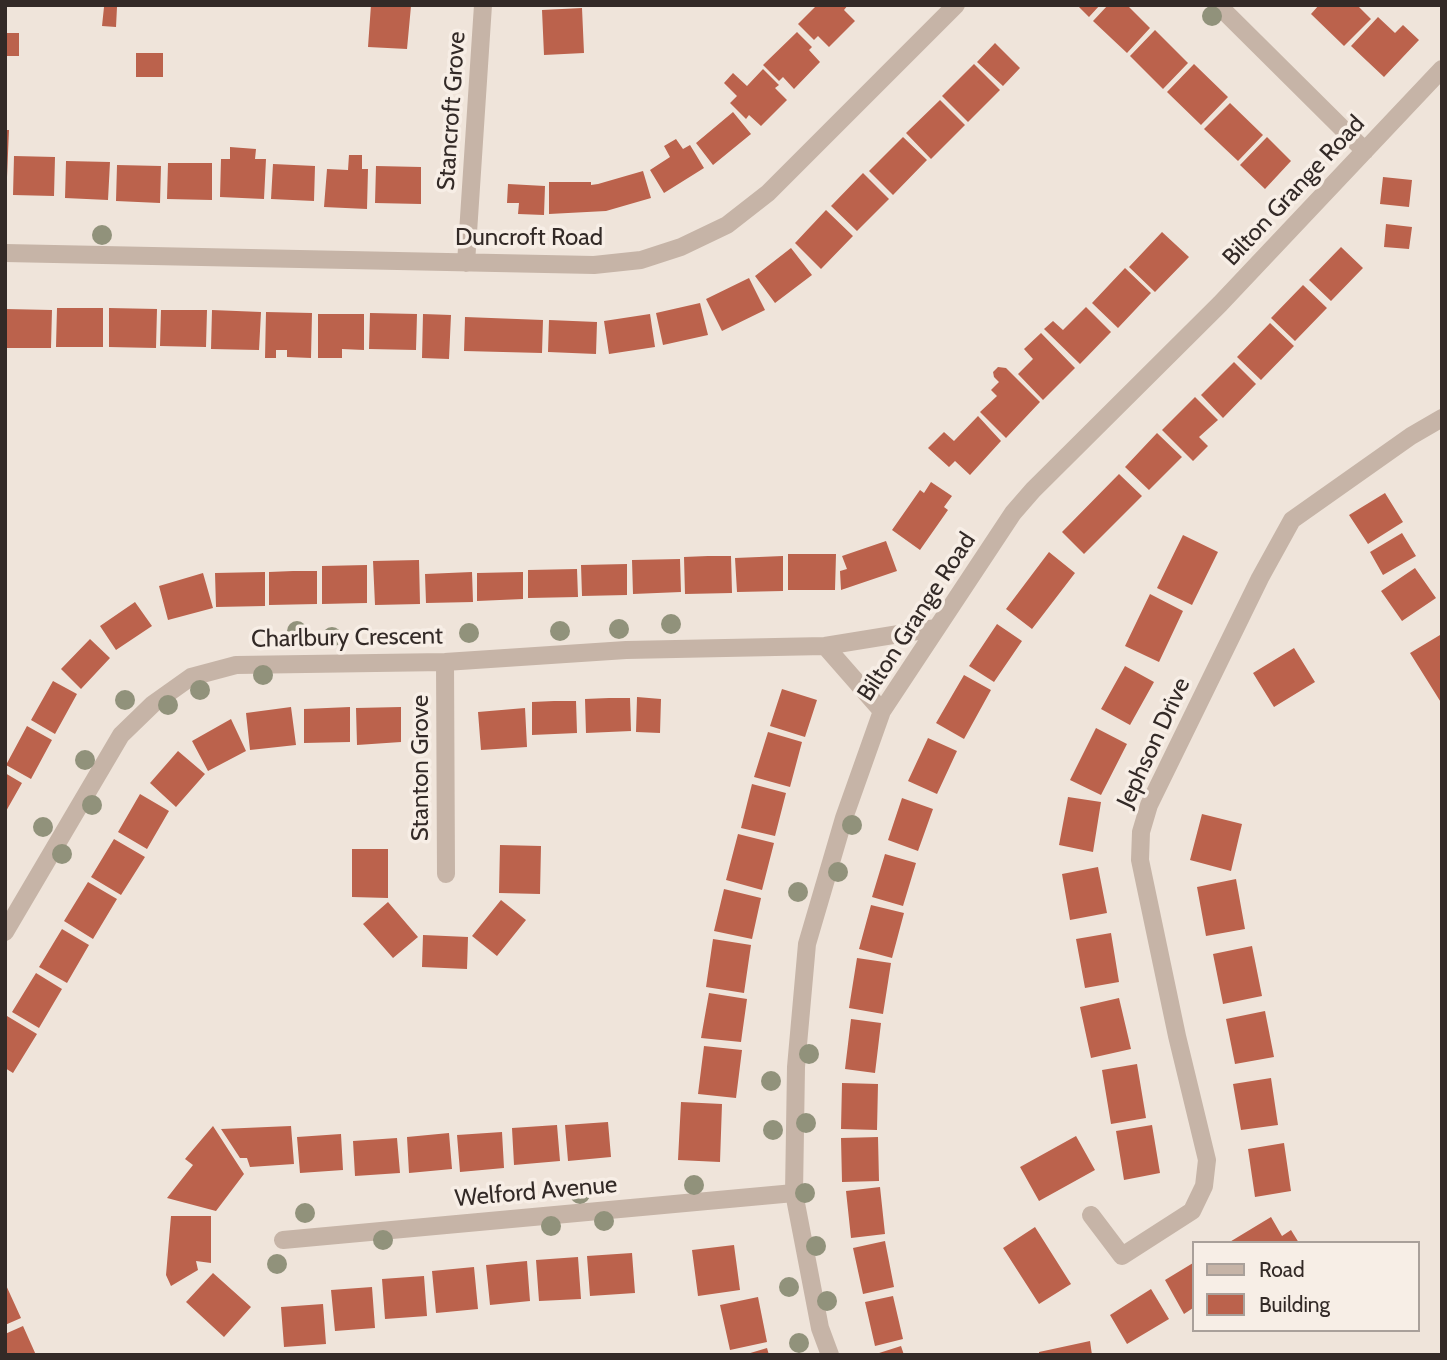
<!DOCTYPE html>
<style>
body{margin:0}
#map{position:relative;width:1447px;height:1360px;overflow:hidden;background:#efe4da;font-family:Cabin,sans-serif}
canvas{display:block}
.frame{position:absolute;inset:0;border:7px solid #332a27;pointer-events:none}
.legend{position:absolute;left:1192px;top:1241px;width:228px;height:91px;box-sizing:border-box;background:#f7eee6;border:2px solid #a9a09a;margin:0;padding:9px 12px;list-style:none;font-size:21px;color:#332a27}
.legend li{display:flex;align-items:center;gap:14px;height:35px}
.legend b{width:35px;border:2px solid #a9a09a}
</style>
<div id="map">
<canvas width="1447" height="1360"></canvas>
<div class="frame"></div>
<ul class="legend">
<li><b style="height:9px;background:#c6b4a7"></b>Road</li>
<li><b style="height:19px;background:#bb624c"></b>Building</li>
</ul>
</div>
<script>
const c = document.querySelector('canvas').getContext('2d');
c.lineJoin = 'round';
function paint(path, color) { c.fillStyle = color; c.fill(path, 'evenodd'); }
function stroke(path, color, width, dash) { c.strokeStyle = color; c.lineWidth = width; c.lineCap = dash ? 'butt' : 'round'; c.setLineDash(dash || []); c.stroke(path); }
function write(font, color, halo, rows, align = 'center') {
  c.font = font + ' Cabin,sans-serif'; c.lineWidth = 7; c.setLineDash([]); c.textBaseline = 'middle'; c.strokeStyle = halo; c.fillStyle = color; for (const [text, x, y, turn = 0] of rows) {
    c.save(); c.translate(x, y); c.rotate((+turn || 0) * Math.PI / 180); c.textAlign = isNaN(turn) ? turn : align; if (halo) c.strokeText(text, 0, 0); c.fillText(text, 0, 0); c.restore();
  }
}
paint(new Path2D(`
 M371,5L411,6L407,49L368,47Z
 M817,5H848L844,10L855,21L829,47L818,36L814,40L798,24Z
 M1077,5H1100L1089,17Z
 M1108,5H1127L1150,28L1127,53L1093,21Z
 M1319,5H1357L1371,19L1344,46L1311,14Z
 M104,7H117L116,27L102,26Z
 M582,8L584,53L544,55L542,10Z
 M1378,17L1395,33L1403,25L1419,40L1384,77L1351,46Z
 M1155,30L1188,63L1163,89L1130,56Z
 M797,32L812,47L809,50L820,62L794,89L783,77L779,81L763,65Z
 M5,33H19V56H5Z
 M995,43L1020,68L1003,86L977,62Z
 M136,53H163V77H136Z
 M974,64L1000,90L968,122L942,96Z
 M1194,64L1228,97L1201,125L1167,92Z
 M763,69L779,85L775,88L787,100L761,126L749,115L746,119L730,103L737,96L724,83L733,73L747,86Z
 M940,100L965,125L931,159L906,133Z
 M1230,103L1263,135L1238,161L1204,129Z
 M733,112L751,134L713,165L696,143Z
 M5,130H9L7,177H5Z
 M903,137L927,160L893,195L869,171Z
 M1267,137L1291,161L1265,189L1240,165Z
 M676,139L683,149L690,145L704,168L664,193L650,170L670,157L664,146Z
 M230,147L256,149L255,159H266L264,199L220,197L221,159H230Z
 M349,155H362V169H368L367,209L324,207L327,169L348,170Z
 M14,156L55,157L54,196L13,195Z
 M66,161L110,162L108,200L65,198Z
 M168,163H212V200L167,199Z
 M273,164L315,166L314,201L271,199Z
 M117,165L161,166L160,203L116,201Z
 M376,166L421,167V204L375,203Z
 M643,171L651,198L606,211L549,214V182H591V185L598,184Z
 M863,173L889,199L857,231L831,206Z
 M1383,177L1412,180L1409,207L1380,204Z
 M508,184L545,186L544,215L518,214L519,203H507Z
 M826,210L853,236L821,269L795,243Z
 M1386,224L1412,227L1409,249L1384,247Z
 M1162,232L1189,257L1155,292L1129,267Z
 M1341,247L1363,268L1331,301L1309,280Z
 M791,248L812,275L775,303L755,276Z
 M1125,268L1151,293L1118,328L1092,303Z
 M749,278L765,310L722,331L706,299Z
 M1303,285L1327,308L1295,341L1271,318Z
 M700,303L708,335L663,345L656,313Z
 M1086,307L1111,332L1080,364L1044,329L1053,321L1063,330Z
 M57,308H103V347H56Z
 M109,308L157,309L156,348L109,347Z
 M5,309L52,310L51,348H5Z
 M161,310H207L206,347L160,346Z
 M212,310L261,312L259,350L211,349Z
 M266,312L312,313L311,358L287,357V350H276V358H265Z
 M370,313L417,314L416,350L369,349Z
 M318,314H364V350L342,349V358H318Z
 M423,314L451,315L449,359L422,358Z
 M650,314L655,347L609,354L604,321Z
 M465,317L543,320L542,353L464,351Z
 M549,320L597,322L596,354L548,352Z
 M1270,323L1294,346L1261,380L1237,357Z
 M1041,333L1075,368L1043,400L1018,374L1033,359L1024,349Z
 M1234,362L1256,384L1223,418L1201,395Z
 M998,367L1006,368L1040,402L1006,438L980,412L997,396L991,390L999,382L994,377L993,372Z
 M1195,397L1218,420L1199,437L1208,446L1193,461L1162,430Z
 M978,416L1001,441L970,475L955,461L949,467L928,448L944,432L954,441Z
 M1157,433L1182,457L1149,490L1125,467Z
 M1119,474L1142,496L1084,554L1062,532Z
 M931,482L952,496L944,507L948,510L920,550L892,530L920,490L924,493Z
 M1385,493L1403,522L1368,544L1349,515Z
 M1402,533L1416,556L1383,575L1370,552Z
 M1183,535L1218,552L1192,605L1157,588Z
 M886,541L897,571L841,590L840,571L847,569L842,556Z
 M1049,552L1075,573L1032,629L1006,609Z
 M788,554H836L835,590H788Z
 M708,556H731L732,593L685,594L684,557Z
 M783,556V591L737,592L735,558Z
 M680,559L681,592L633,594L632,560Z
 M419,560L420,604L375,605L373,561Z
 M627,564V595L582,596L581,565Z
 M367,565V603L322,604V566Z
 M1415,568L1436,598L1402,621L1381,591Z
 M577,569L578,597L528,598V570Z
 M293,571H317V604L269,605V572Z
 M265,572V606L216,607L215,573Z
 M472,572L473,602L426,603L425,574Z
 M523,572V599L477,601V573Z
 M203,573L213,608L168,620L159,586Z
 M1150,594L1183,611L1159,662L1125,646Z
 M135,602L152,626L116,650L100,626Z
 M997,624L1022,641L994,682L969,666Z
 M1440,635L1442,638V704L1410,653Z
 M90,639L110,658L81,689L61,669Z
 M1294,648L1315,682L1274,707L1253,673Z
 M1125,666L1154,682L1130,725L1101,709Z
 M964,675L991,690L964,739L936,723Z
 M53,681L77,694L55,734L31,720Z
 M782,689L817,700L805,737L770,726Z
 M637,697L661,699L660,733L636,732Z
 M609,698H630L631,731L586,733L585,699Z
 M554,701H576L577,733L532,735V702Z
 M291,707L296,745L250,750L246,713Z
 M350,707V742L304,743V709Z
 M401,707V742L357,745L356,708Z
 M525,708L527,747L481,750L478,712Z
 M231,719L246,751L208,771L192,741Z
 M27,726L52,740L31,779L6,765Z
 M1096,728L1127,744L1101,795L1070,780Z
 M768,732L802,742L790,787L754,777Z
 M928,738L957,751L937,794L908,781Z
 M178,751L205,774L176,807L150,783Z
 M5,773L22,783L5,813Z
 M752,784L786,793L775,836L741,828Z
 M140,794L169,811L147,849L118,832Z
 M1068,797L1101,802L1093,852L1059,845Z
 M902,798L933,809L918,851L888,840Z
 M1202,814L1242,824L1231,871L1190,860Z
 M738,834L774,843L762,890L726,880Z
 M114,839L145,857L121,895L91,877Z
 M500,845L541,846L540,894L499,893Z
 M352,849H388V898L352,897Z
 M885,854L916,863L903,906L872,897Z
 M1098,867L1107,913L1070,920L1062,874Z
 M1236,879L1245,929L1206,936L1197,887Z
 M88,882L117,899L93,939L64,921Z
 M724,889L761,898L752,939L714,931Z
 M501,900L526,920L497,956L472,936Z
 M388,902L418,937L393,958L363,924Z
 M871,905L904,913L892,958L859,949Z
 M62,929L89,945L67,983L39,967Z
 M1111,933L1119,982L1085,988L1076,939Z
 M423,935L468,937L467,969L422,967Z
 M713,939L751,945L744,993L706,987Z
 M1252,946L1262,996L1223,1004L1213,954Z
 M857,958L891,963L883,1014L849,1008Z
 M36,973L62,989L39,1028L12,1012Z
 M709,993L747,999L741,1042L701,1038Z
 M1119,998L1131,1049L1091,1058L1080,1007Z
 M1265,1011L1274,1057L1235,1064L1226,1019Z
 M7,1016L37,1034L13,1073L5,1068Z
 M851,1019L881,1023L875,1073L845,1069Z
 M704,1046L742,1050L736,1098L698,1094Z
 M1137,1064L1146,1118L1111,1124L1102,1070Z
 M1271,1078L1278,1125L1241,1130L1233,1084Z
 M842,1083L878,1084L877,1130L841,1129Z
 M681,1102L722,1104L720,1162L678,1160Z
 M608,1122L611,1157L568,1161L565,1125Z
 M557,1125L560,1161L514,1165L512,1128Z
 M1152,1125L1160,1173L1124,1180L1116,1131Z
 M213,1126L244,1174L216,1211L167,1198L193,1165L185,1159Z
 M291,1126L294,1164L250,1167L247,1158H240L221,1129Z
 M502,1132L504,1168L460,1172L457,1135Z
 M449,1133L452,1169L409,1173L407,1137Z
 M341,1134L343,1170L300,1173L297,1137Z
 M1076,1136L1095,1170L1039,1201L1020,1167Z
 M878,1137L879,1181L842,1182L841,1138Z
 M397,1138L400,1173L355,1176L353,1141Z
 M1284,1143L1291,1191L1255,1197L1248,1149Z
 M880,1187L885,1234L851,1238L846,1191Z
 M171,1216H211V1263L196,1261L198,1270L171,1286L166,1275Z
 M1271,1217L1282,1236L1291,1230L1299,1243H1228Z
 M1035,1227L1071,1284L1039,1304L1003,1248Z
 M885,1241L894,1287L863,1294L853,1248Z
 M734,1245L740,1290L698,1296L692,1250Z
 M632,1253L635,1293L590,1296L587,1256Z
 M578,1257L581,1299L539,1301L536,1260Z
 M527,1261L530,1301L490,1305L486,1265Z
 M1193,1263V1308L1184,1314L1165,1280Z
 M474,1267L478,1309L436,1313L432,1271Z
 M213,1273L251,1307L224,1337L186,1302Z
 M424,1276L427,1316L385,1319L382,1279Z
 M5,1283L21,1318L5,1325Z
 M372,1287L375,1328L335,1331L331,1290Z
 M1151,1289L1169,1319L1127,1344L1110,1315Z
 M893,1296L903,1339L875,1346L865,1302Z
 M758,1297L767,1342L730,1350L720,1305Z
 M323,1304L326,1344L284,1347L281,1307Z
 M23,1326L36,1355H5V1334Z
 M1090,1341L1092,1355H1039V1352Z
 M901,1346L904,1355H876V1354Z
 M767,1348L769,1355H747V1354Z`), '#bb624c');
stroke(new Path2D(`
 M1218,5L1365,151
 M5,253L594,265L641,260L681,247L727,225L768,193L956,5
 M466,263L483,5
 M825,646L882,711
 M445,662L446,874
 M5,932L121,735L153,704L191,677L236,665L445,662L626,650L825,646L936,628
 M1091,1215L1122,1256L1192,1211L1204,1186L1207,1160L1177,1036L1140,860L1141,832L1149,805L1260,578L1292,520L1411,436L1442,418
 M283,1240L794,1193
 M830,1355L820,1328L794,1193L796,1067L807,944L844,818L882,711L1013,513L1033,490L1220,304L1442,69`), '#c6b4a7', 18);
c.fillStyle = '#91927b';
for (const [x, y] of [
 [1212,16],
 [102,235],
 [671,624],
 [619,629],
 [297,631],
 [560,631],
 [469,633],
 [332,637],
 [263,675],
 [200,690],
 [125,700],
 [168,705],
 [85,760],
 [92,805],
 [852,825],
 [43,827],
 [62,854],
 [838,872],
 [798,892],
 [809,1054],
 [771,1081],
 [806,1123],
 [773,1130],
 [694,1185],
 [805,1193],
 [580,1194],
 [305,1213],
 [604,1221],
 [551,1226],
 [383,1240],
 [816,1246],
 [277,1264],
 [789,1287],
 [827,1301],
 [799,1343]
]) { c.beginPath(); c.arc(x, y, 10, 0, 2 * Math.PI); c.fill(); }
write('24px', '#332a27', '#f7eee6', [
 ["Stancroft Grove",452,111,-86],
 ["Bilton Grange Road",1294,191,-47],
 ["Duncroft Road",529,238],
 ["Bilton Grange Road",917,617,-57],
 ["Charlbury Crescent",347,638,-1],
 ["Jephson Drive",1154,743,-65],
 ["Stanton Grove",421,768,-90],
 ["Welford Avenue",536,1192,-5]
]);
</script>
